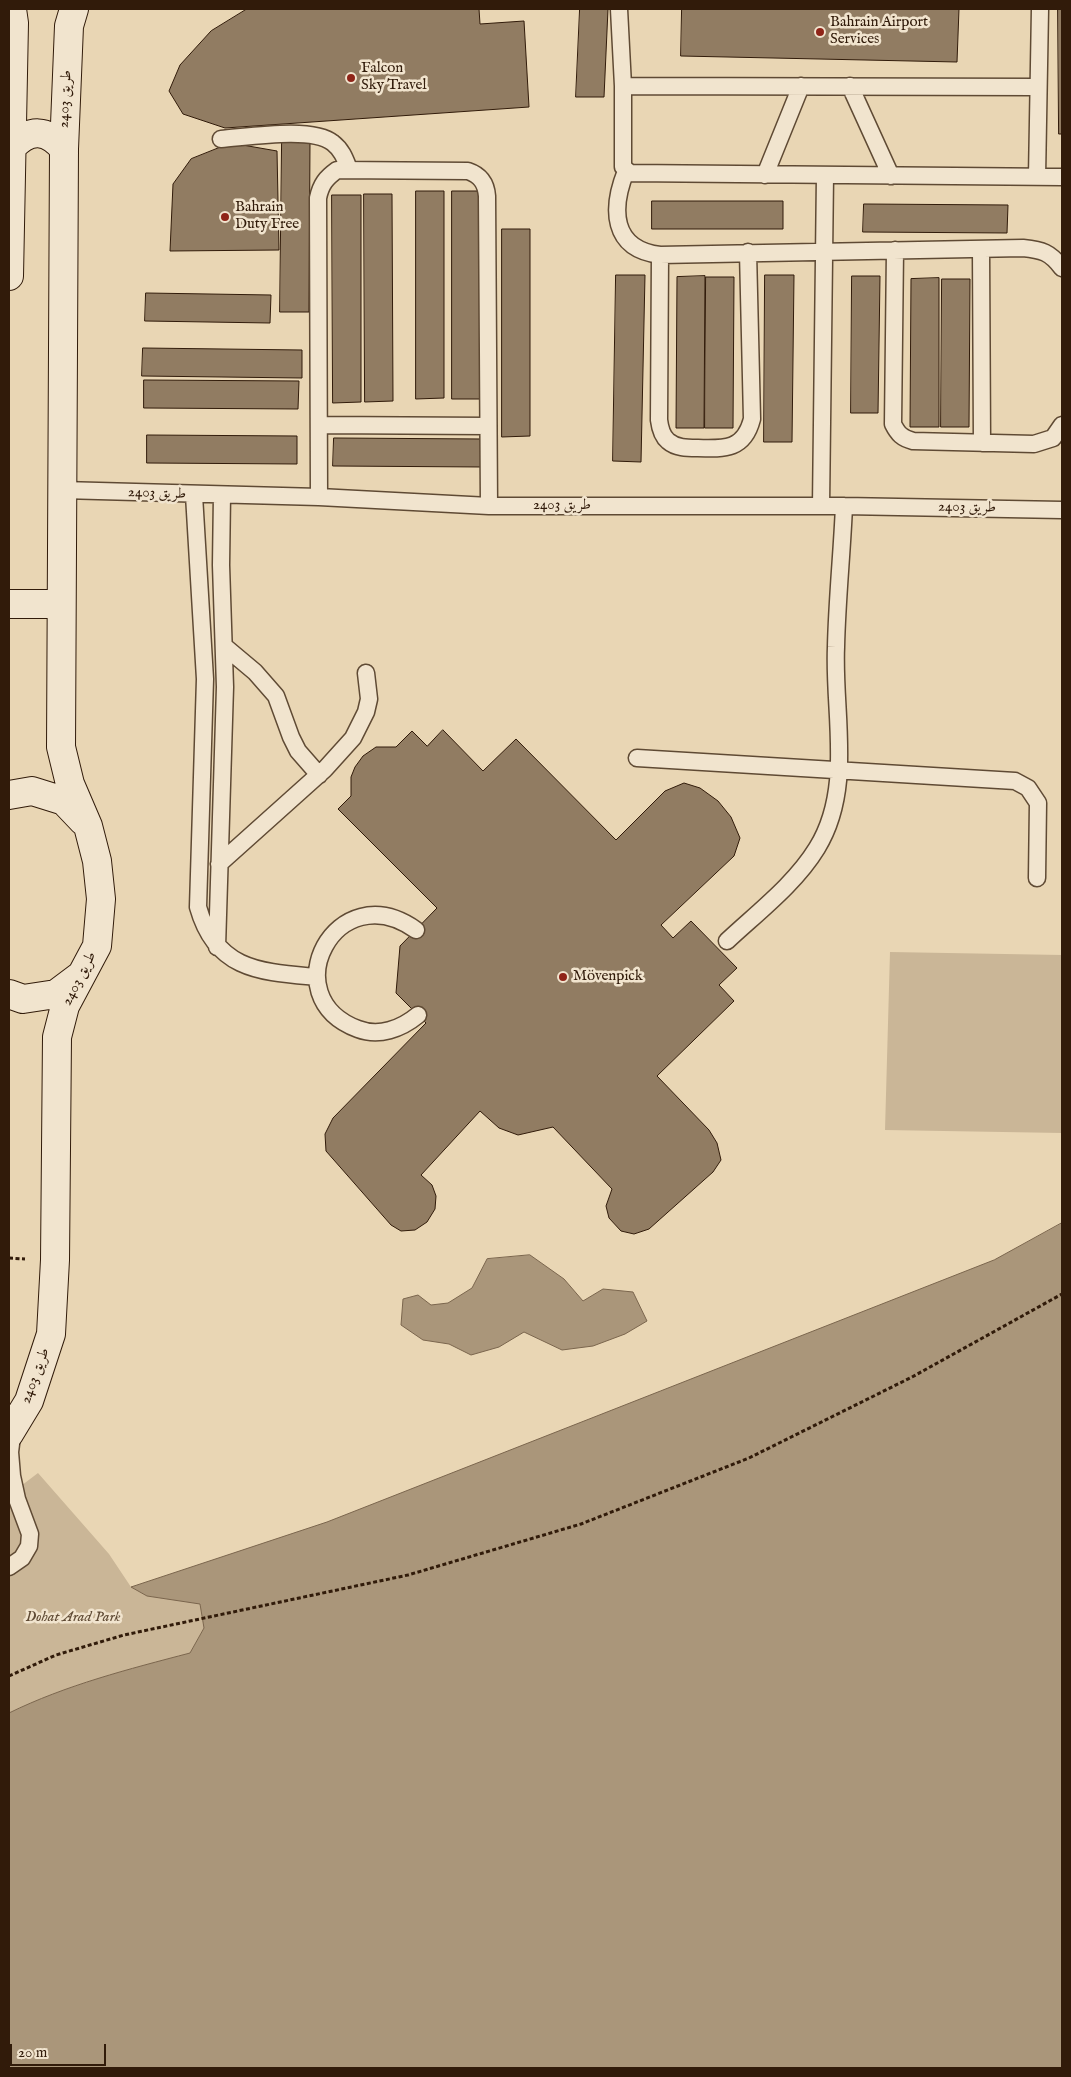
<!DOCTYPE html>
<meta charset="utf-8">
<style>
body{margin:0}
#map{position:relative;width:1071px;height:2077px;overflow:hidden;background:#e9d6b4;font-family:"IM FELL English",serif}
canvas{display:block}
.frame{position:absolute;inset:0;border:10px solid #311b0a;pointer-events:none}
.scale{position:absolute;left:10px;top:2044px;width:96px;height:22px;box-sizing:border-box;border:2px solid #311b0a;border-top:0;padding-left:6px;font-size:15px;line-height:18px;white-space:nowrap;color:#311b0a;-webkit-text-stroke:4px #f1e4ce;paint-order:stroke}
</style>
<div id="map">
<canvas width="1071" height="2077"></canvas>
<div class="frame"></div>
<div class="scale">20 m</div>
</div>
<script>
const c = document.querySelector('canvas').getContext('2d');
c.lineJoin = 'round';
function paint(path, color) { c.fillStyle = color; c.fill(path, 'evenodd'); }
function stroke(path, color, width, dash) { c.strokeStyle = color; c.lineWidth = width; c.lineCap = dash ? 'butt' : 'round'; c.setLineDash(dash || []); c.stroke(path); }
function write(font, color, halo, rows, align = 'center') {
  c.font = font + ' "IM FELL English",Amiri,serif'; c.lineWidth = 5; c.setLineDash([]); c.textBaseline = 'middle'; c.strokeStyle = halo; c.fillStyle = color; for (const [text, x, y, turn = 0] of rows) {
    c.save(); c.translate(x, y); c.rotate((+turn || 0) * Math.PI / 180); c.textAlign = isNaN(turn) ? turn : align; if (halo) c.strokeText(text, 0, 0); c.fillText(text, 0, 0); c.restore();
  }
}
paint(new Path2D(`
 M890,952L1062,955V1133L885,1130Z
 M38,1473L109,1554L131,1587L147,1596L200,1603L204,1628L190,1653C129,1669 66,1685 9,1713V1495Z`), '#cab697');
const water = new Path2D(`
 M1062,1223V2068H9V1713C66,1685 129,1669 190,1653L204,1628L200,1604L147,1596L131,1587L327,1522L994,1260Z
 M530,1255L564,1279L583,1301L603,1289L633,1292L647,1321L625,1334L593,1346L562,1350L524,1332L499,1347L471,1355L449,1344L423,1340L401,1325L403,1299L418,1295L431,1305L448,1303L472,1288L487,1259Z`);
paint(water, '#aa967a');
stroke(water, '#7a654d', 1);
const building = new Path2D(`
 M247,9H479L480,24L524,21L529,107L225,128L183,114L169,91L180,65L211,31Z
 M580,9H608L604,97H576Z
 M682,9H959L957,62L681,56Z
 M1058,9H1062V134H1059Z
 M282,142H310L309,312H280Z
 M231,143L277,151L279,250L170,251L173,184L191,159Z
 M416,191H444V398L416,399Z
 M452,191H480V399H452Z
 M364,194H392L393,401L365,402Z
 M332,195H361V402L333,403Z
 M652,201H783V229H652Z
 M864,204L1008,205L1007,233L863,232Z
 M502,229H530V436L502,437Z
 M616,275H645L641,462L613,461Z
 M765,275H794L792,442H764Z
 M705,276L704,428H676L677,277Z
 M852,276H880L878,413H851Z
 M706,277H734L733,428H705Z
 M939,278V427H910L911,279Z
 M942,279H970L969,427H941Z
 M146,293L271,295L270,323L145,321Z
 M143,348L302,350V378L142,376Z
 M144,380L299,381L298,409L144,408Z
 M147,435L297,436V464L147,463Z
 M334,438L483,439V467L333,466Z
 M443,730L483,771L516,739L616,840L665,791L684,783L700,788L718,801L731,817L740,838L734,856L661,925L673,938L691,921L737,968L719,985L734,1001L657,1076L709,1130L717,1143L721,1160L713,1172L649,1229L634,1234L621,1231L609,1218L606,1206L612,1189L553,1127L518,1135L499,1128L480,1111L421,1175L432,1185L436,1196L435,1209L427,1222L415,1230L401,1231L391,1225L326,1151L325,1134L333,1118L426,1023L396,993L400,946L437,908L338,809L351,796V777L355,767L363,756L376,747H396L412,731L427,746Z`);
paint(building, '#917c62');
stroke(building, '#311b0a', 1);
const service = new Path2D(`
 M619,9L623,86V167L630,173L1062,177
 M623,86L1038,87
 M850,86L891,176
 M221,139C248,137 313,126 333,143C342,150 345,159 349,169
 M626,171C611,208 611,249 660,255L1023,248C1042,250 1050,252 1062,268
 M765,175L801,86
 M1037,177L1040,9
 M981,249L982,443
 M895,250L893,424C898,434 902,438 913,441L1034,444L1053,438L1062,425
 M660,255L659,420C660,428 662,436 668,441C676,448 687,448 697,448C725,449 744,450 752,419L748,252
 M320,425L488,426
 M62,490L319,497L489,506H844L1062,510
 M194,495L205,679L198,907C216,971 261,972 317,977
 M319,497L318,198C321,184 326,178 337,170L468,171C480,175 486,183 487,196L489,506
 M821,506L825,175
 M224,646L255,672L276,696L291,737L298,751L319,775
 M637,758L1015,781L1028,788L1038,803L1037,878
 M219,864L325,769L353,738L366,712L369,699L366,673
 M416,930C336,873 272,997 358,1029C379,1037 401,1029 418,1015
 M727,941C758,912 795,884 817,848C854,788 833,713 836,647C837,600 842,553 844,506
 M217,947L225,687L221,565L222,495
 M9,1567L22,1558L29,1546L30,1534L17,1499L12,1476L10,1452L13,1428`);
const secondary = new Path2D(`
 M12,147C30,128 47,129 64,149
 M9,276L14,23L12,9
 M9,604H61
 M9,795L32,791L64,801L83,821
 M9,994L23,999L56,994L80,976
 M9,1434L29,1401L51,1334L55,1260L57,1037L65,1006L97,946L101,899L97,861L88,826L70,784L61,747L64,149L69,26L74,9`);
stroke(service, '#5f4a34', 19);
stroke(secondary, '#311b0a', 30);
stroke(new Path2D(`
 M9,1258L25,1259
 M9,1676L56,1655L124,1635L408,1575L581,1524L749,1458L912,1377L1062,1294`), '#311b0a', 3, [4, 2.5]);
stroke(service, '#f1e4ce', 16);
stroke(secondary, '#f1e4ce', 28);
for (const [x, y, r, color] of [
 [820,32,5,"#8f2418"],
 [351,78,5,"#8f2418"],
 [225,217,5,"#8f2418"],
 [563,977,5,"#8f2418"]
]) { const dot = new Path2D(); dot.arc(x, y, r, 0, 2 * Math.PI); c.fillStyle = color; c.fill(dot); stroke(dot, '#f1e4ce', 2); }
write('15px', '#311b0a', '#f1e4ce', [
 ["Bahrain Airport",830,23],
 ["Services",830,40],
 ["Falcon",361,69],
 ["Sky Travel",361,86],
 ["Bahrain",235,208],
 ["Duty Free",235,225],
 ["Mövenpick",573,977]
], 'left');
write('15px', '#311b0a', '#f1e4ce', [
 ["طريق 2403",66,99,-87],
 ["طريق 2403",157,494,2],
 ["طريق 2403",562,506],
 ["طريق 2403",967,508,1],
 ["طريق 2403",80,979,-63],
 ["طريق 2403",36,1376,-70]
]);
write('italic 15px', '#5f4a34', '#f1e4ce', [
 ["Dohat Arad Park",73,1618]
]);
</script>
